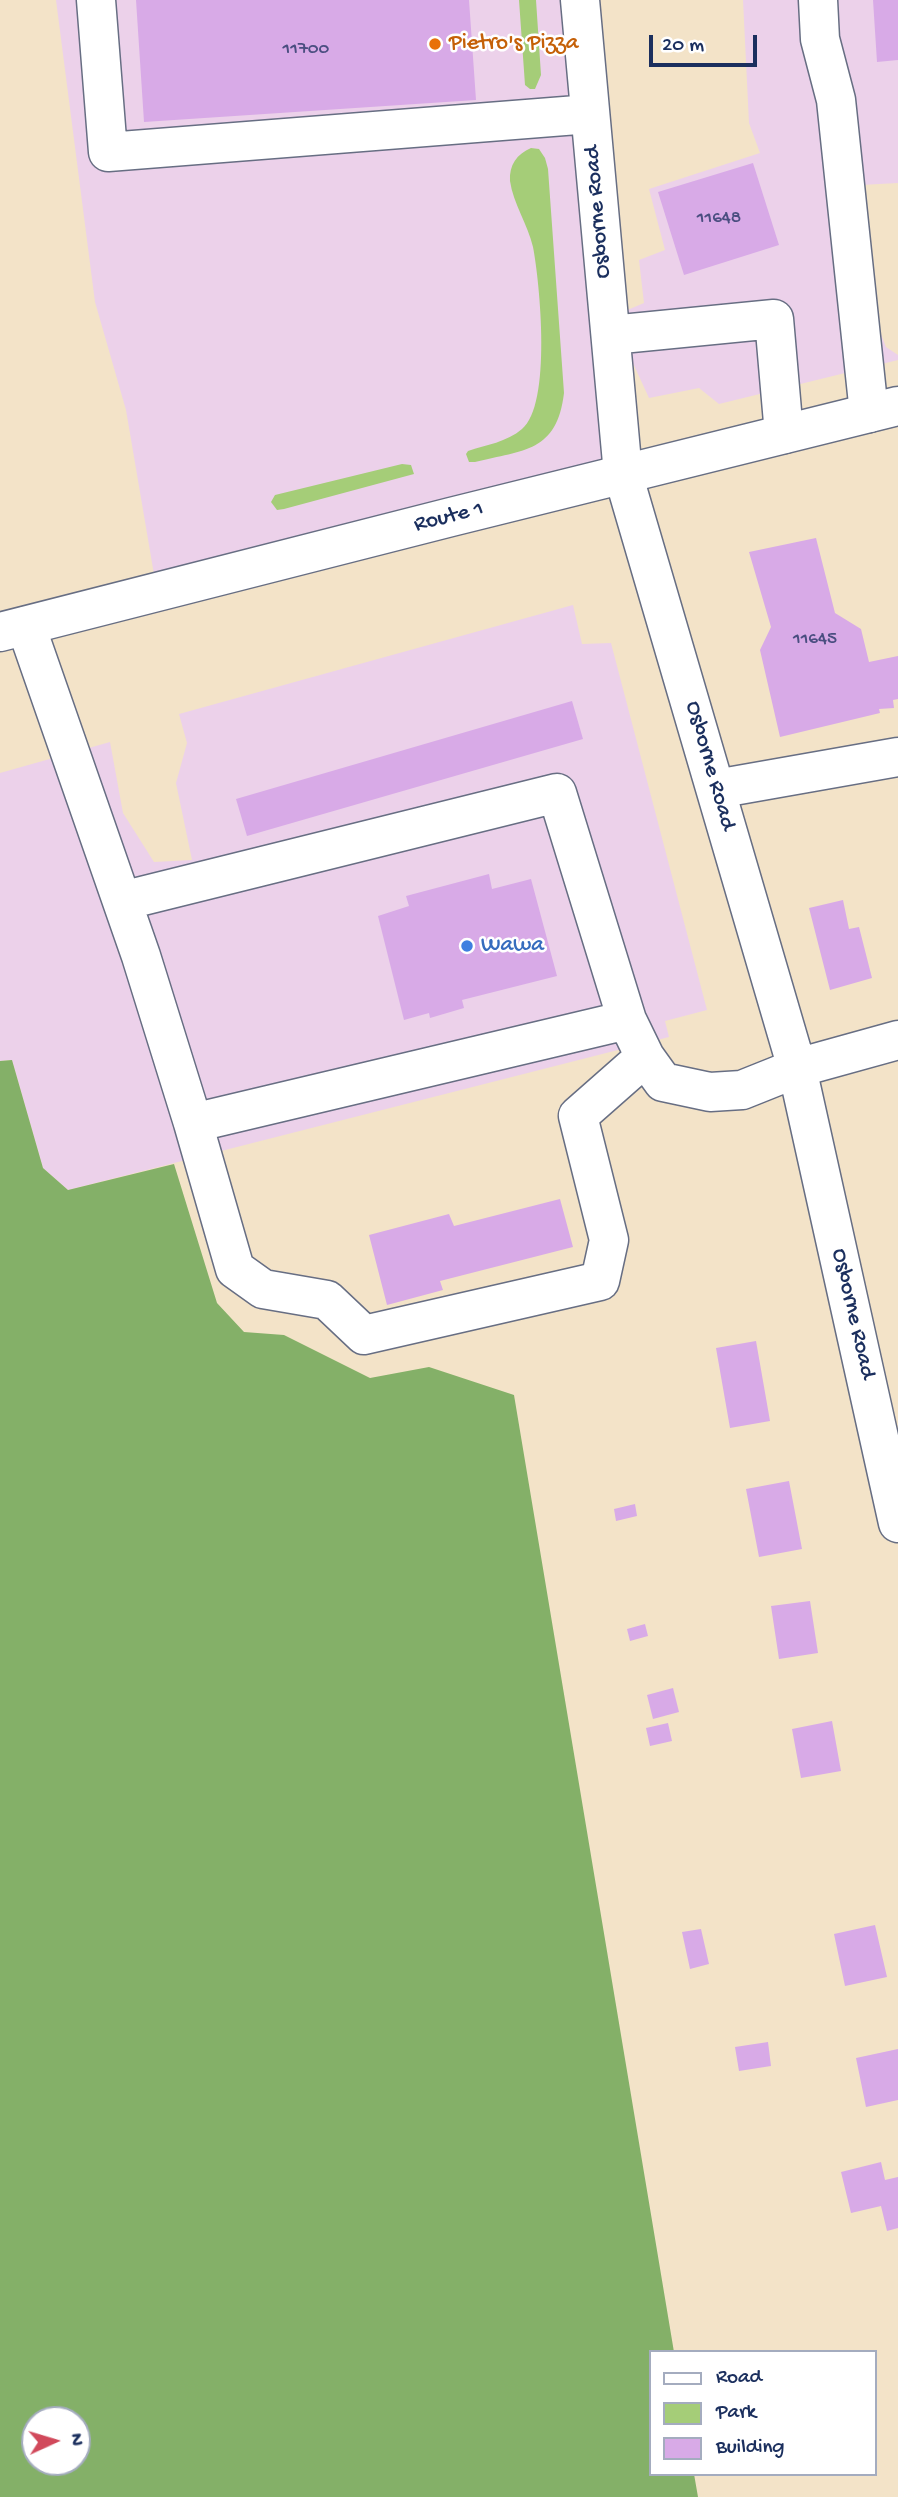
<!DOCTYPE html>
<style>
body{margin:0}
#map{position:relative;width:898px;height:2497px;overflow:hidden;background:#f3e3c8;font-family:"Gochi Hand",sans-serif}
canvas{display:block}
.legend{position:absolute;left:649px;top:2350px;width:228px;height:126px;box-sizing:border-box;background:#fff;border:2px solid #a4acbf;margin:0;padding:9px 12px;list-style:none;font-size:21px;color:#1b2f5e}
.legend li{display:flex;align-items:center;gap:14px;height:35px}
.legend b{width:35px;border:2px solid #a4acbf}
.north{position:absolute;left:21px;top:2406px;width:70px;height:70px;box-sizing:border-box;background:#fff;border:2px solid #a4acbf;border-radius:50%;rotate:86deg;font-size:19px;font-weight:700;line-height:28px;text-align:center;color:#1b2f5e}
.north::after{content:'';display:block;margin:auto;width:24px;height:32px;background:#d1495b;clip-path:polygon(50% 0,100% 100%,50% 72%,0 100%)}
.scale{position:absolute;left:649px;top:35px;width:108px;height:32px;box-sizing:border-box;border:4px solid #1b2f5e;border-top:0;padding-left:9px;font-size:21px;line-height:24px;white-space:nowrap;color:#1b2f5e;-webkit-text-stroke:5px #fff;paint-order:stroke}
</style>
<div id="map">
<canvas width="898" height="2497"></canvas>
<ul class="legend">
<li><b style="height:9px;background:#fff"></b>Road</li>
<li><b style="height:19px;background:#a5cd78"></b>Park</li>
<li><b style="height:19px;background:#d8aae7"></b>Building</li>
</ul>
<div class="north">N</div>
<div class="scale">20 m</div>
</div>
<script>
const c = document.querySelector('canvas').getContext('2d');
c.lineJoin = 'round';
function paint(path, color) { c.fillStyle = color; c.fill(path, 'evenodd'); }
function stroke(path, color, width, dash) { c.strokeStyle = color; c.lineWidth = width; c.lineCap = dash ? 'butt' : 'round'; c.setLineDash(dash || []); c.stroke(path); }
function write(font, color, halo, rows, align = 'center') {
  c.font = font + ' "Gochi Hand",sans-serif'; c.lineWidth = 5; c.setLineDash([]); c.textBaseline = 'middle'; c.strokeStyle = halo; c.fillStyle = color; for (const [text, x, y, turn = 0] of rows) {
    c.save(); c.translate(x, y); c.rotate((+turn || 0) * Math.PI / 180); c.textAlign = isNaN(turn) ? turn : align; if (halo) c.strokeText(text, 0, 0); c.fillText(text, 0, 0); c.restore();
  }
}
paint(new Path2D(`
 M56,0H578L621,473L157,592L126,410L95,302Z
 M743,0H898V183L861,185L871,309L886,347L898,355V360L719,404L699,388L649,398L632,361L625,311L644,303L639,260L665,250L649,189L760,153L749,123Z
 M573,605L582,644L611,643L707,1010L665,1021L669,1037L68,1190L43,1168L12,1060L0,1061V773L110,742L123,813L154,862L192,860L176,783L187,743L179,714Z`), '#ecd1ea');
paint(new Path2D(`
 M519,0H536L541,75L535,89H530L525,85Z
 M531,148L539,149L545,158L548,169L564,393C557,452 524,450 475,462H469L466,454L468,451C486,445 507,442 522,429C552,405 540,283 533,247C528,225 513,203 510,181C509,165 517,154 531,148Z
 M402,464L411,465L414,474L284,509L277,510L271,502L275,495Z`), '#a5cd78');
paint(new Path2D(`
 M12,1060L43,1168L68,1190L174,1164L217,1303L244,1332L284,1335L370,1378L429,1367L514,1395L674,2352H651V2474H694L698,2497H0V1061ZM35,2420H77V2462H35Z`), '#84b068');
paint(new Path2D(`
 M136,0H469L476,100L144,122Z
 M873,0H898V60L877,62Z
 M753,163L779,245L684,275L658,192Z
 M816,538L835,613L861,629L869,662L898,656V699L893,700L894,708L879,709L880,713L780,737L760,650L771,627L749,552Z
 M572,701L583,739L247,836L236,799Z
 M489,874L492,889L531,879L557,976L462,1000L464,1008L430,1018L429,1013L404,1020L378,916L409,906L406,896Z
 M843,900L849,929L859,927L872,978L830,990L809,908Z
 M560,1199L573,1247L440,1281L443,1290L387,1305L369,1235L449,1214L454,1226Z
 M756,1341L770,1421L730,1428L716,1348Z
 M789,1481L802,1549L759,1557L746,1489Z
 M635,1504L637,1516L616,1521L614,1509Z
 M810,1601L818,1653L779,1659L771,1606Z
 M645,1624L648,1636L630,1641L627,1629Z
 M673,1688L679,1712L653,1719L647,1695Z
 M832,1721L841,1771L801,1778L792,1729Z
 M668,1723L672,1741L650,1746L646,1728Z
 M875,1925L887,1977L845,1986L834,1934Z
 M701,1929L709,1964L690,1969L682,1932Z
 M768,2042L771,2066L739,2071L735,2047Z
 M898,2049V2100L866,2107L856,2058Z
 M881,2162L885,2180L898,2177V2228L887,2231L881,2206L851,2213L841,2172Z`), '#d8aae7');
const minor = new Path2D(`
 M96,0L108,152L590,114
 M580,0L623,474L797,1068L898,1523
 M818,0L820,39L836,100L869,413
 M611,335L774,319L784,434
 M26,626L141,956L193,1123L627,1020L645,1057L663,1082L710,1092L742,1090L797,1068L898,1040
 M716,789L898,757
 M122,901L557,793L627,1020
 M193,1123L235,1269L263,1289L327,1300L364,1335L600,1281L609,1240L578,1116L645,1057`);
const major = new Path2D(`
 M0,632L451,517L898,406`);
stroke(minor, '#676e83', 41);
stroke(major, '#676e83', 41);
stroke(minor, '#fff', 38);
stroke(major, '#fff', 38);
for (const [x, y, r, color] of [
 [435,44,7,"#e8710a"],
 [467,946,7,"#3f7fe0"]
]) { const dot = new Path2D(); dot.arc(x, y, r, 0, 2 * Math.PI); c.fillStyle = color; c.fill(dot); stroke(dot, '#fff', 2.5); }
write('19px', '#4a4e80', null, [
 ["11700",306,50],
 ["11648",719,219],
 ["11645",815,640]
]);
write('23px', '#c56008', '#fff', [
 ["Pietro's Pizza",449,44]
], 'left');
write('23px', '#1b2f5e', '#fff', [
 ["Osborne Road",599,212,-95],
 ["Route 1",449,518,-14],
 ["Osborne Road",709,766,74],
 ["Osborne Road",852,1314,77]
]);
write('23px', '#366cbe', '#fff', [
 ["Wawa",481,946]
], 'left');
</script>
